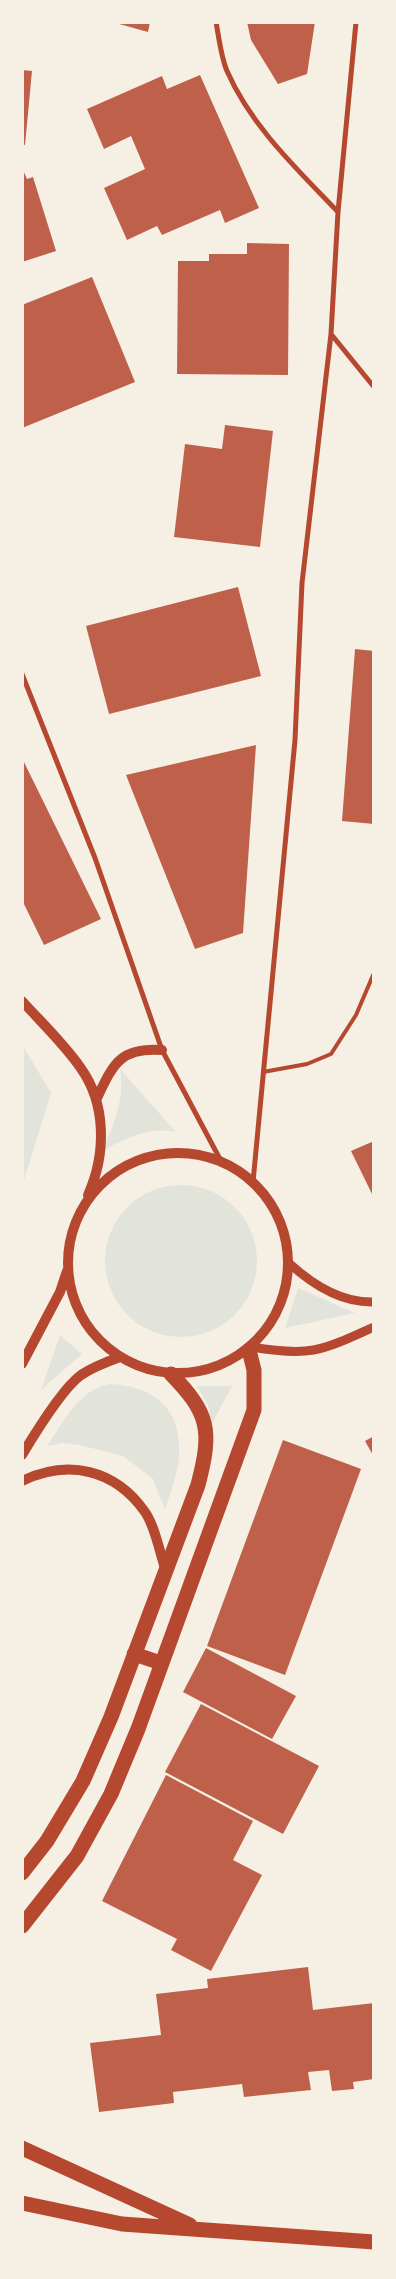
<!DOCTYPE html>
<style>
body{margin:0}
#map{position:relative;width:396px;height:2279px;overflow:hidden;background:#f6efe4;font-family:"Crimson Pro",serif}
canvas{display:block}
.frame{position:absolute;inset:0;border:24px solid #f6efe4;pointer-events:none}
</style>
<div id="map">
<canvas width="396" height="2279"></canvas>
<div class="frame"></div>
</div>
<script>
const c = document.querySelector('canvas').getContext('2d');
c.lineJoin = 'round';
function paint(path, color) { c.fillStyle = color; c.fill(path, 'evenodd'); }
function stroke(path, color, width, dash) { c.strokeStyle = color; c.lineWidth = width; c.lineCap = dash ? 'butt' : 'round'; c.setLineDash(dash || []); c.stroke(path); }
paint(new Path2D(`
 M23,1046L51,1093L23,1183Z
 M120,1069L176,1132C149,1126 123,1139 101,1152C114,1126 125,1099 120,1069Z
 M105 1261a76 76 0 1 1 152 0a76 76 0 1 1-152 0Z
 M298,1288L355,1313L285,1328Z
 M60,1335L82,1354L41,1390Z
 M108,1384C155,1385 183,1410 179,1458C177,1476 170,1493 165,1510L153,1479L123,1456L80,1445L62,1443L47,1446C65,1420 76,1393 108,1384Z
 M197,1386H232L210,1427L209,1408Z`), '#e2e4dc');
paint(new Path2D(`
 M112,22H150L148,32Z
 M247,22H315L307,74L278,84L251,40Z
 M22,70L32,71L25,145L22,144Z
 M200,75L259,208L225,223L220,210L162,235L157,226L127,240L104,188L145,169L131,136L104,149L87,109L162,76L167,89Z
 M22,168L27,179L33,177L56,251L22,262Z
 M247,243L289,244L288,375L177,374L178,261H209V254H247Z
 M92,277L135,382L22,428V305Z
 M225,425L273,431L260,547L174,537L185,444L222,449Z
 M238,587L261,676L109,714L86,626Z
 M355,649L374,651V824L342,821Z
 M256,745L243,933L195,949L126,775Z
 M22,758L101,919L44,945L22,900Z
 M374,1141V1198L351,1151Z
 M374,1436V1457L365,1441Z
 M283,1440L361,1469L285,1675L207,1646Z
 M206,1648L296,1696L272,1739L183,1692Z
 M201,1704L319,1766L283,1834L165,1772Z
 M166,1775L253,1821L233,1860L262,1875L211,1971L171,1950L177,1939L102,1901Z
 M308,1967L313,2010L374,2003V2079L353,2082L354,2089L332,2091L329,2070L308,2072L311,2090L244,2097L242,2084L173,2092L174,2103L99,2112L90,2043L161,2035L156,1994L208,1988L207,1979Z`), '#bf614a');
stroke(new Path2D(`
 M263,1072L307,1064L331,1054L356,1015L374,973`), '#b5482f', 4);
stroke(new Path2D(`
 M216,22C219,38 221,57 227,71C251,126 297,169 338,212
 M331,334L374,387
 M22,674L95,858L162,1050L221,1161
 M253,1182L295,740L302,583L331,334L338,212L356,22`), '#b5482f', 5);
stroke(new Path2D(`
 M290,1264C312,1284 342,1303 374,1302
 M252,1347C310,1357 321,1351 374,1327`), '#b5482f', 9);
stroke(new Path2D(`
 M22,1001C42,1023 64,1044 80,1067C107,1104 106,1155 88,1195
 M96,1100C113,1065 119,1047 162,1050
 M68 1263a110 110 0 1 1 220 0a110 110 0 1 1-220 0Z
 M22,1364L60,1292L67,1271
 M22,1455C34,1435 63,1388 81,1375C93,1367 106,1362 120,1357
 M22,1481C68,1459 115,1469 145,1512C155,1526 160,1554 166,1571`), '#b5482f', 10);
stroke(new Path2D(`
 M134,1654L161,1663
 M22,1873L47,1841L83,1781L111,1717L198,1485C212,1431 210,1414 171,1374
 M22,1926L77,1856L111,1794L138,1729L254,1410V1370L249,1350
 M22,2148L190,2225
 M22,2203L122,2224L374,2242`), '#b5482f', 15);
</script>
